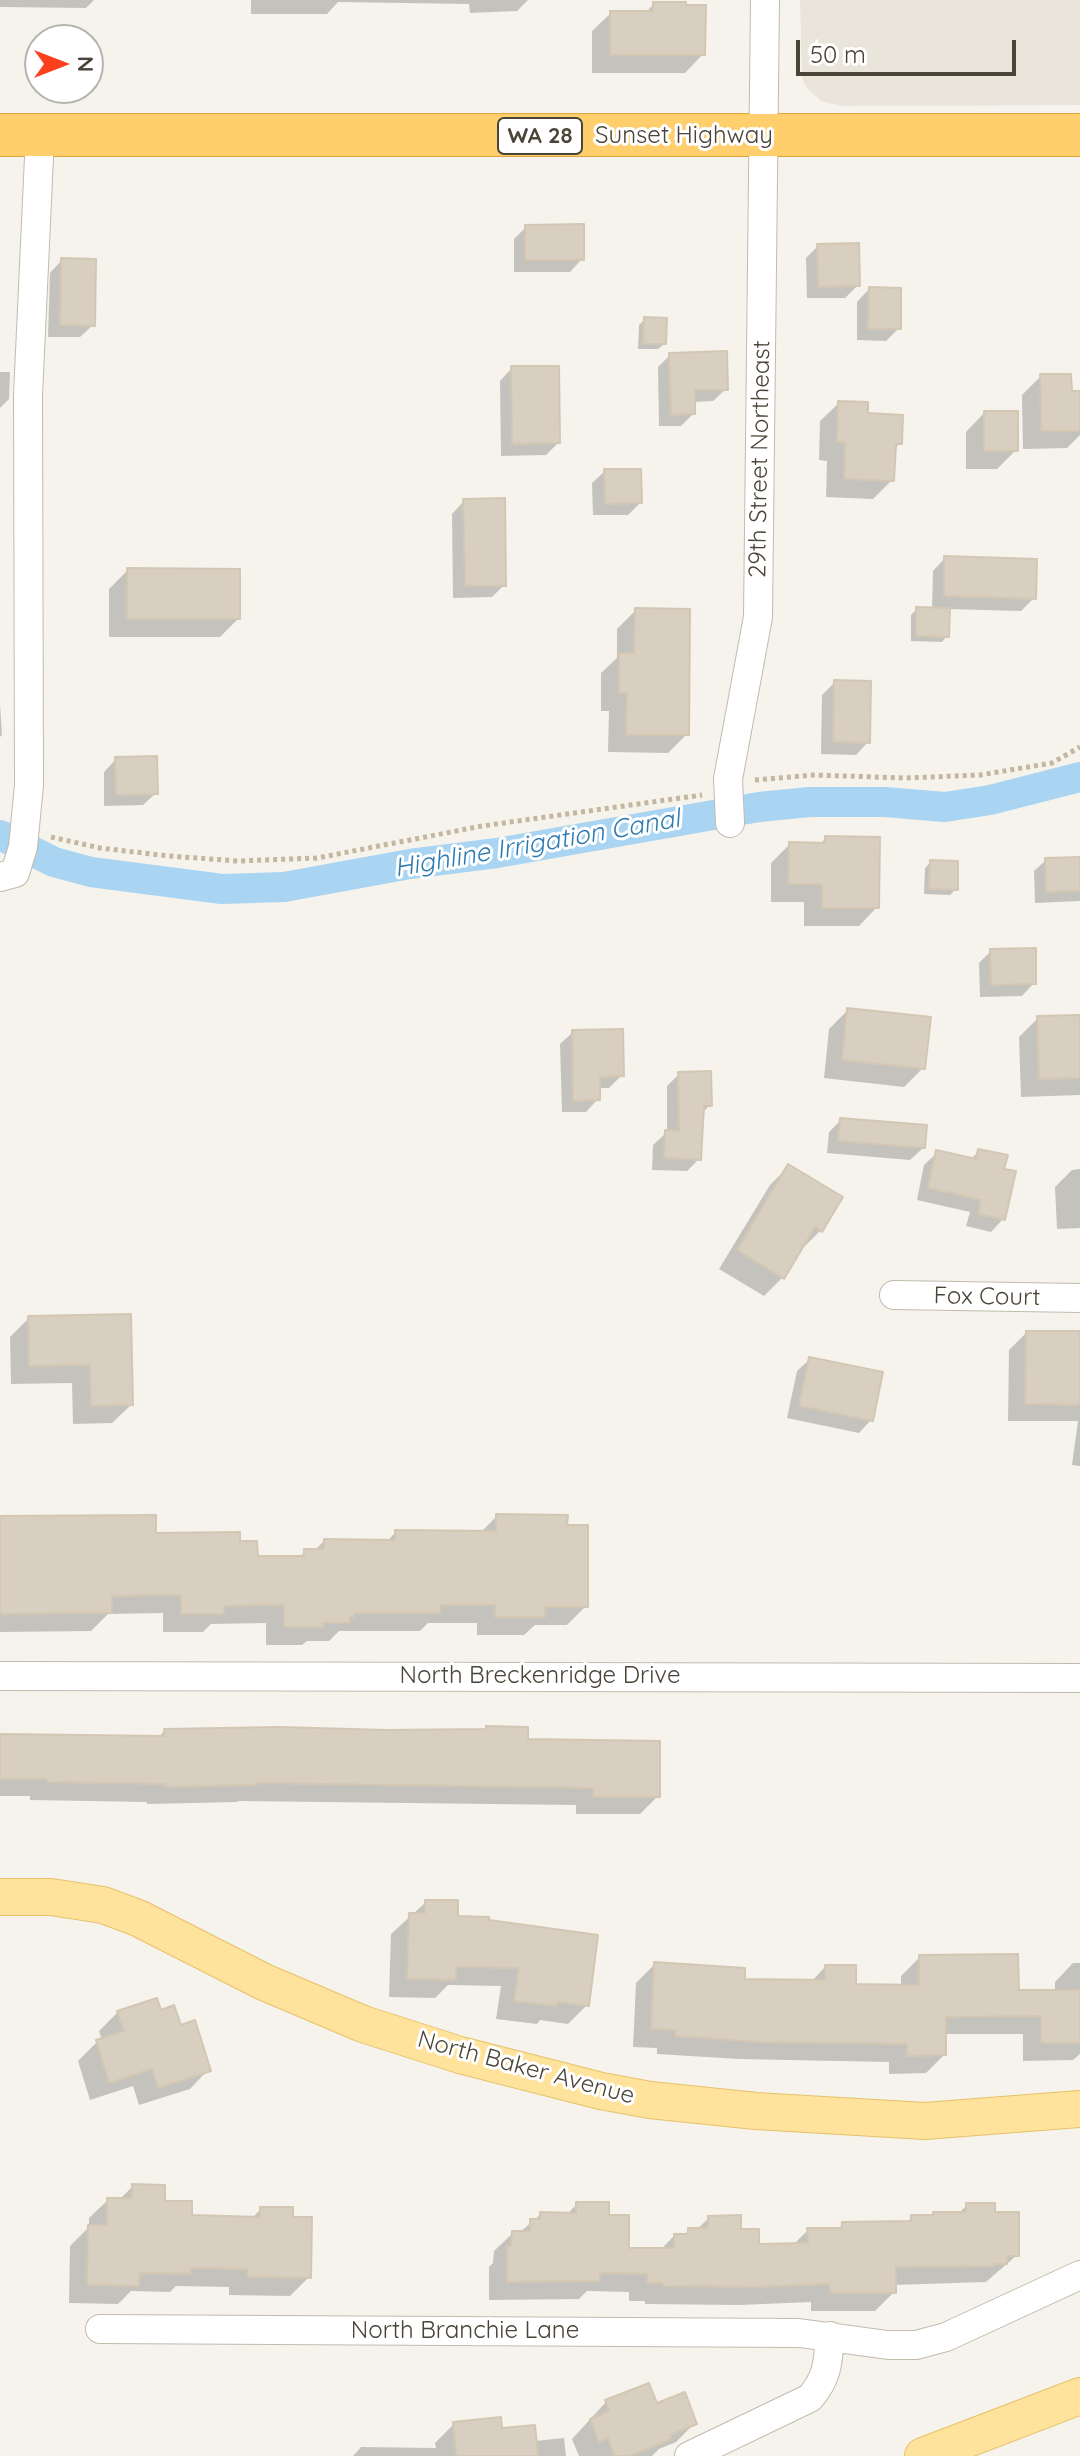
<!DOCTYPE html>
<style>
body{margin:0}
#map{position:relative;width:1080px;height:2456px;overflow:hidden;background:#f6f3ec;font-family:Quicksand,sans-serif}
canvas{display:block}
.north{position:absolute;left:24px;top:24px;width:80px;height:80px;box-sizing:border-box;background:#fff;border:2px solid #b7b4b0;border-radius:50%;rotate:90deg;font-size:22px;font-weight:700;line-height:32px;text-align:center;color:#4b4439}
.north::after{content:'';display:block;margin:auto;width:28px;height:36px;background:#fc3f1d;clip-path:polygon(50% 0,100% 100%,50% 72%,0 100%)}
.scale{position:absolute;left:796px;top:40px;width:220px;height:36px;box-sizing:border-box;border:4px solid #4b4439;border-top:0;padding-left:10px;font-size:24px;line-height:28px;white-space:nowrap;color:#4b4439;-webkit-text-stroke:6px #fff;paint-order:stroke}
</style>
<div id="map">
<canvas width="1080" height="2456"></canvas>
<div class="north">N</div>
<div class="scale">50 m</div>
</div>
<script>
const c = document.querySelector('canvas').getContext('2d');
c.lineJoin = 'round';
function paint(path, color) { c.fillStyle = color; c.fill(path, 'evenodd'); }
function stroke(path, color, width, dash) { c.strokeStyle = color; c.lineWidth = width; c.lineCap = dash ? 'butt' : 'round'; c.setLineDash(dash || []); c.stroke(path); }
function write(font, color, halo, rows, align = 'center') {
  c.font = font + ' Quicksand,sans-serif'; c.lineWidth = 6; c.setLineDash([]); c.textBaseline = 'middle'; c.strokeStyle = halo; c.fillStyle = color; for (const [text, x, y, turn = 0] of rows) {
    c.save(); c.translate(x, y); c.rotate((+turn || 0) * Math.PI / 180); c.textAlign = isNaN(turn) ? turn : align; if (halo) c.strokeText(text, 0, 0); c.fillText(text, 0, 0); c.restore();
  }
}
paint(new Path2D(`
 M800,0H1080V105L841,106L821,101L806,87L802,78Z`), '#eae5da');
paint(new Path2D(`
 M0,0H94L86,8L0,7Z
 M251,0H528L517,11L470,13L469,4L338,2L327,14H251Z
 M654,4L703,54L685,73H592V31L611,13H645Z
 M526,227L582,259L570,272H514V239Z
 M818,246L858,285L845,298H807L806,258Z
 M62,260L93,325L80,337H48L50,273Z
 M869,289L899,328L886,341L857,340V302Z
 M645,319L664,344L658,349H638L639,325Z
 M670,355L726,389L713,401L693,402V414L681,426H659L658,367Z
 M512,368L558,443L546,455L501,456L500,381Z
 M0,372H10L9,399L0,408Z
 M1041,376L1070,393H1080V435L1067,448L1023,449L1022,395Z
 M839,403L866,415L900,443L893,451L892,480L873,499L826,497L827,461L819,460L820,421Z
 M984,413L1016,450L997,469H966V432Z
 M605,471L640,503L628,515H593L592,483Z
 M464,501L504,585L492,597L453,598L452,514Z
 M945,558L1034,598L1021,611L948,609L947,636L942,642L911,641V615L917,609L932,610L933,571Z
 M128,570L238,619L220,637H109V589Z
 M636,610L687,734L668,753L608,752L609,711H601V673L617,658V629Z
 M835,682L868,742L856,755L821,754L822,695Z
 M0,703L2,735L0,737Z
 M116,759L156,793L143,805L104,806V772Z
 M826,838L877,907L859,926H804V902H771V863L790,844L819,845Z
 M1080,858V901L1035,903L1034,871L1046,860Z
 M931,862L956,889L950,895L924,894L925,868Z
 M991,951L1034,983L1022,996L980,997L979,963Z
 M848,1010L923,1068L904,1087L824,1078L829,1029Z
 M1080,1017V1095L1021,1097L1019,1037L1038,1018Z
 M573,1032L622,1075L609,1088H598V1099L586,1112H562L560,1044Z
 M679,1074L710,1105L702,1113L699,1159L687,1171L652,1170L653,1145L667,1132V1086Z
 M841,1120L923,1148L910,1160L827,1153L829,1132Z
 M979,1151L1002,1170L1003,1219L991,1232L966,1226L970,1212L917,1200L924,1165L937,1153L970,1160Z
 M789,1166L821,1230L802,1249L800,1248L782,1278L764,1296L719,1269L770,1185Z
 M1080,1169V1228L1057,1229L1055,1187L1072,1170Z
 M129,1316L131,1405L112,1423L73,1424L72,1383L11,1384L10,1337L29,1318Z
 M1026,1333H1080V1466L1072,1465L1078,1421H1008L1009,1350Z
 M810,1359L871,1420L859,1433L787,1418L797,1371Z
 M497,1516L565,1527L586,1606L567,1625H535L524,1635H477V1623H428L420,1631H339L329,1641H307L302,1645H266V1623L211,1624L203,1632H163V1613L108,1614L91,1631L0,1632V1518L238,1543L256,1558H299L305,1551H314L324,1541L386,1542L396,1532L480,1533Z
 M164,1731L526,1741L658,1796L640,1814H576V1805L239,1801L237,1802L147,1804V1802L30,1800V1796H0V1737L158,1738Z
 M426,1902L456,1918L587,2005L568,2024L540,2020L537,2024L496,2019L501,1986L448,1985L435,1998L389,1997L391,1934Z
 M920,1957L1017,1992H1055V1982L1073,1963H1080V2054L1073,2060L1023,2061V2034H944V2055L926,2073L889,2074V2062L739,2059L657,2054V2048L633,2047L636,1983L655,1964L743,1981L811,1982L825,1967L854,1986L901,1987V1976Z
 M118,2012H160L179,2027L208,2070L190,2089L139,2105L133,2086L90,2100L78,2061L97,2042L102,2040L99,2031Z
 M133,2186L190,2217L251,2219L261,2209L291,2219L309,2277L290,2296L229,2295V2287L176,2286L170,2292L131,2291L118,2304L69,2303L70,2246L89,2227V2218L108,2200H119Z
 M577,2204L607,2217L627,2250H660L674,2236H683L689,2230H696L709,2218L739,2231L757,2246H792L808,2230H837L843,2224L906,2223L912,2217H930L934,2214H958L967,2205L993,2214L1017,2255L986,2282L894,2285V2292L875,2311H811V2302L739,2305L645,2304V2301H629V2292L587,2291L579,2299L489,2300V2267L493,2263L494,2251L513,2233H519L541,2214L566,2215Z
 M606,2402L656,2406L695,2423L676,2442L659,2449L652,2456H579L572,2439Z
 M454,2424L501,2430L535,2441L564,2438L566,2456H353L361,2447L436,2448L435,2443Z`), '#0003');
stroke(new Path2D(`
 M0,835L54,862L91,872L222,889L284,887L410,864L497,853L759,807L810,802H885L945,807L990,800L1080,777`), '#a9d4f2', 30);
const building = new Path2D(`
 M653,2H686V5H706L705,55H610V11H653Z
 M584,224V260H525V225Z
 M859,243L860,286L818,287L817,244Z
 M61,258L96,259L95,326L60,325Z
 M869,287L901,288V329H868Z
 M644,317L667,318L666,344H643Z
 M727,351L728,390H695V414L671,415L669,353Z
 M511,366H559L560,443L512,444Z
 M1040,374H1071L1072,391H1080V431H1041Z
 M838,401L868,402V413L903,415L902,444H896L894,481L844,479L845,443L837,442Z
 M984,411H1018V451H984Z
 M604,469H641L642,503L605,504Z
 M505,498L506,586H465L463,499Z
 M944,556L1037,559L1036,599L944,596Z
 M127,568L240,569V619H127Z
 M916,607L950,608L949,637L916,636Z
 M635,608L690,609L689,735H626L627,693H619V653H634Z
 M834,680L871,681L870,743L833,742Z
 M157,756L158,794L116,795L115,757Z
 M825,836L880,837L879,908H822V884H788L789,842L825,843Z
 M1080,857V891L1046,892L1045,858Z
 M930,860L958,861V890L929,889Z
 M1036,948V984L991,985L990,949Z
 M847,1008L931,1017L925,1069L842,1060Z
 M1080,1015V1078L1039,1079L1037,1016Z
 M623,1029L624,1076L600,1077V1100L573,1101L572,1030Z
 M711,1071L712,1106H704L701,1160L664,1158L665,1130L679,1131L678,1072Z
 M840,1118L927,1125L925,1148L838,1141Z
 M978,1149L1008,1155L1004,1169L1016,1171L1005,1220L978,1214L981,1200L928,1188L936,1150L976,1159Z
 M788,1164L843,1197L822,1232L815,1227L784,1279L737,1250Z
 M131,1314L133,1405L91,1406L90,1365L29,1366L28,1316Z
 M1026,1331H1080V1405L1025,1404Z
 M809,1357L883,1372L873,1421L799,1406Z
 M496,1514L568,1515L567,1525H588V1607H545V1617H495V1605H441L440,1613H354V1617H350V1623H323V1627H284V1605L224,1606V1614H181V1595L112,1596V1613L0,1614V1516L156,1515V1533L240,1532V1541H257L258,1556H304V1549H324V1539L395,1540V1530L496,1531Z
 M486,1726L528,1727V1739L660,1741V1797H593V1788L257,1783V1785L165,1787V1784L47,1782V1779H0V1734L164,1736V1729L280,1727L386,1730L486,1729Z
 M425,1900H458V1916L489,1917V1920L598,1935L589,2006L558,2002L557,2006L514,2001L519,1968L456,1967V1980L407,1979L409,1913H425Z
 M1018,1954L1019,1990H1080V2043H1041V2016L946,2017V2055L907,2056V2044L759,2042L675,2036V2030L651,2029L654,1962L745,1968V1979L825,1980V1965H856V1984L919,1985V1955Z
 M157,1998L161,2010L174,2005L181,2025L195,2020L211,2071L158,2088L152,2069L109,2083L96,2040L124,2031L117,2011Z
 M132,2184L165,2185V2201H192V2215L260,2217V2207H293V2217H312L311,2278L247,2277V2269L191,2268V2274L140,2273L139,2286L87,2285L88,2225H107V2198H132Z
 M576,2202H609V2215H629V2248H674V2234H688V2228H708V2216L741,2215V2229H759V2244L808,2243L807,2228H842V2222L911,2221V2215H933V2212H966V2203H995V2212H1019V2256H1007V2264H994V2266L896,2267V2293H830L829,2284L759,2287L663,2286V2283H647V2274L600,2273V2281L507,2282V2246H511L512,2231H530V2219H540V2212L576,2213Z
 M649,2383L657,2403L685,2392L697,2424L670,2435L672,2439L629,2456H614L608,2438L599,2442L590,2419L609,2411L605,2400Z
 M501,2417L502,2428L535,2425L538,2456H456L453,2422Z`);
paint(building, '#d8cfc1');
stroke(building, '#d3c7b4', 2);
const minor = new Path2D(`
 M730,823L728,779L758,617L765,0
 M0,877L15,873L23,847L29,785L28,395L40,136
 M894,1295L1080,1298
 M0,1676L1080,1678
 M100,2329L799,2333L888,2345H916L946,2337L1080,2275
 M689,2456L810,2398C828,2377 828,2362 830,2336`);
const major = new Path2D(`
 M0,1897H51L103,1905L138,1918L264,1982L363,2024L460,2055L601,2091L650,2100L756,2111L925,2121L1080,2109
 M923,2456L1080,2396`);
const highway = new Path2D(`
 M0,135H1080`);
stroke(minor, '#c2bbae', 30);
stroke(major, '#e6c16a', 38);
stroke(highway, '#e0a43c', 44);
stroke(new Path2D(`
 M755,780L814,775L905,778L980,775L1052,763L1080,747
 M51,837L100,848L169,856L238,861L317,858L482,826L702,795`), '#c4b79f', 5, [4, 4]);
stroke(minor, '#fff', 28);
stroke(major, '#ffe39c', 36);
stroke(highway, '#ffcf6e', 42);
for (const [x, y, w] of [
 [540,136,84]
]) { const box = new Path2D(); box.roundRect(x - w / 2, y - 18, w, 36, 6); c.fillStyle = '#fff'; c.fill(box); stroke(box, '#4b4439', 2); }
write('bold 22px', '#4b4439', null, [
 ["WA 28",540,136]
]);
write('24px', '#4b4439', '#fff', [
 ["Sunset Highway",684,136],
 ["29th Street Northeast",760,459,-89],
 ["Fox Court",987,1297,1],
 ["North Breckenridge Drive",540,1676],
 ["North Baker Avenue",526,2068,15],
 ["North Branchie Lane",465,2331]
]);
write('italic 26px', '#2e7ab2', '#fff', [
 ["Highline Irrigation Canal",537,844,-10]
]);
</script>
